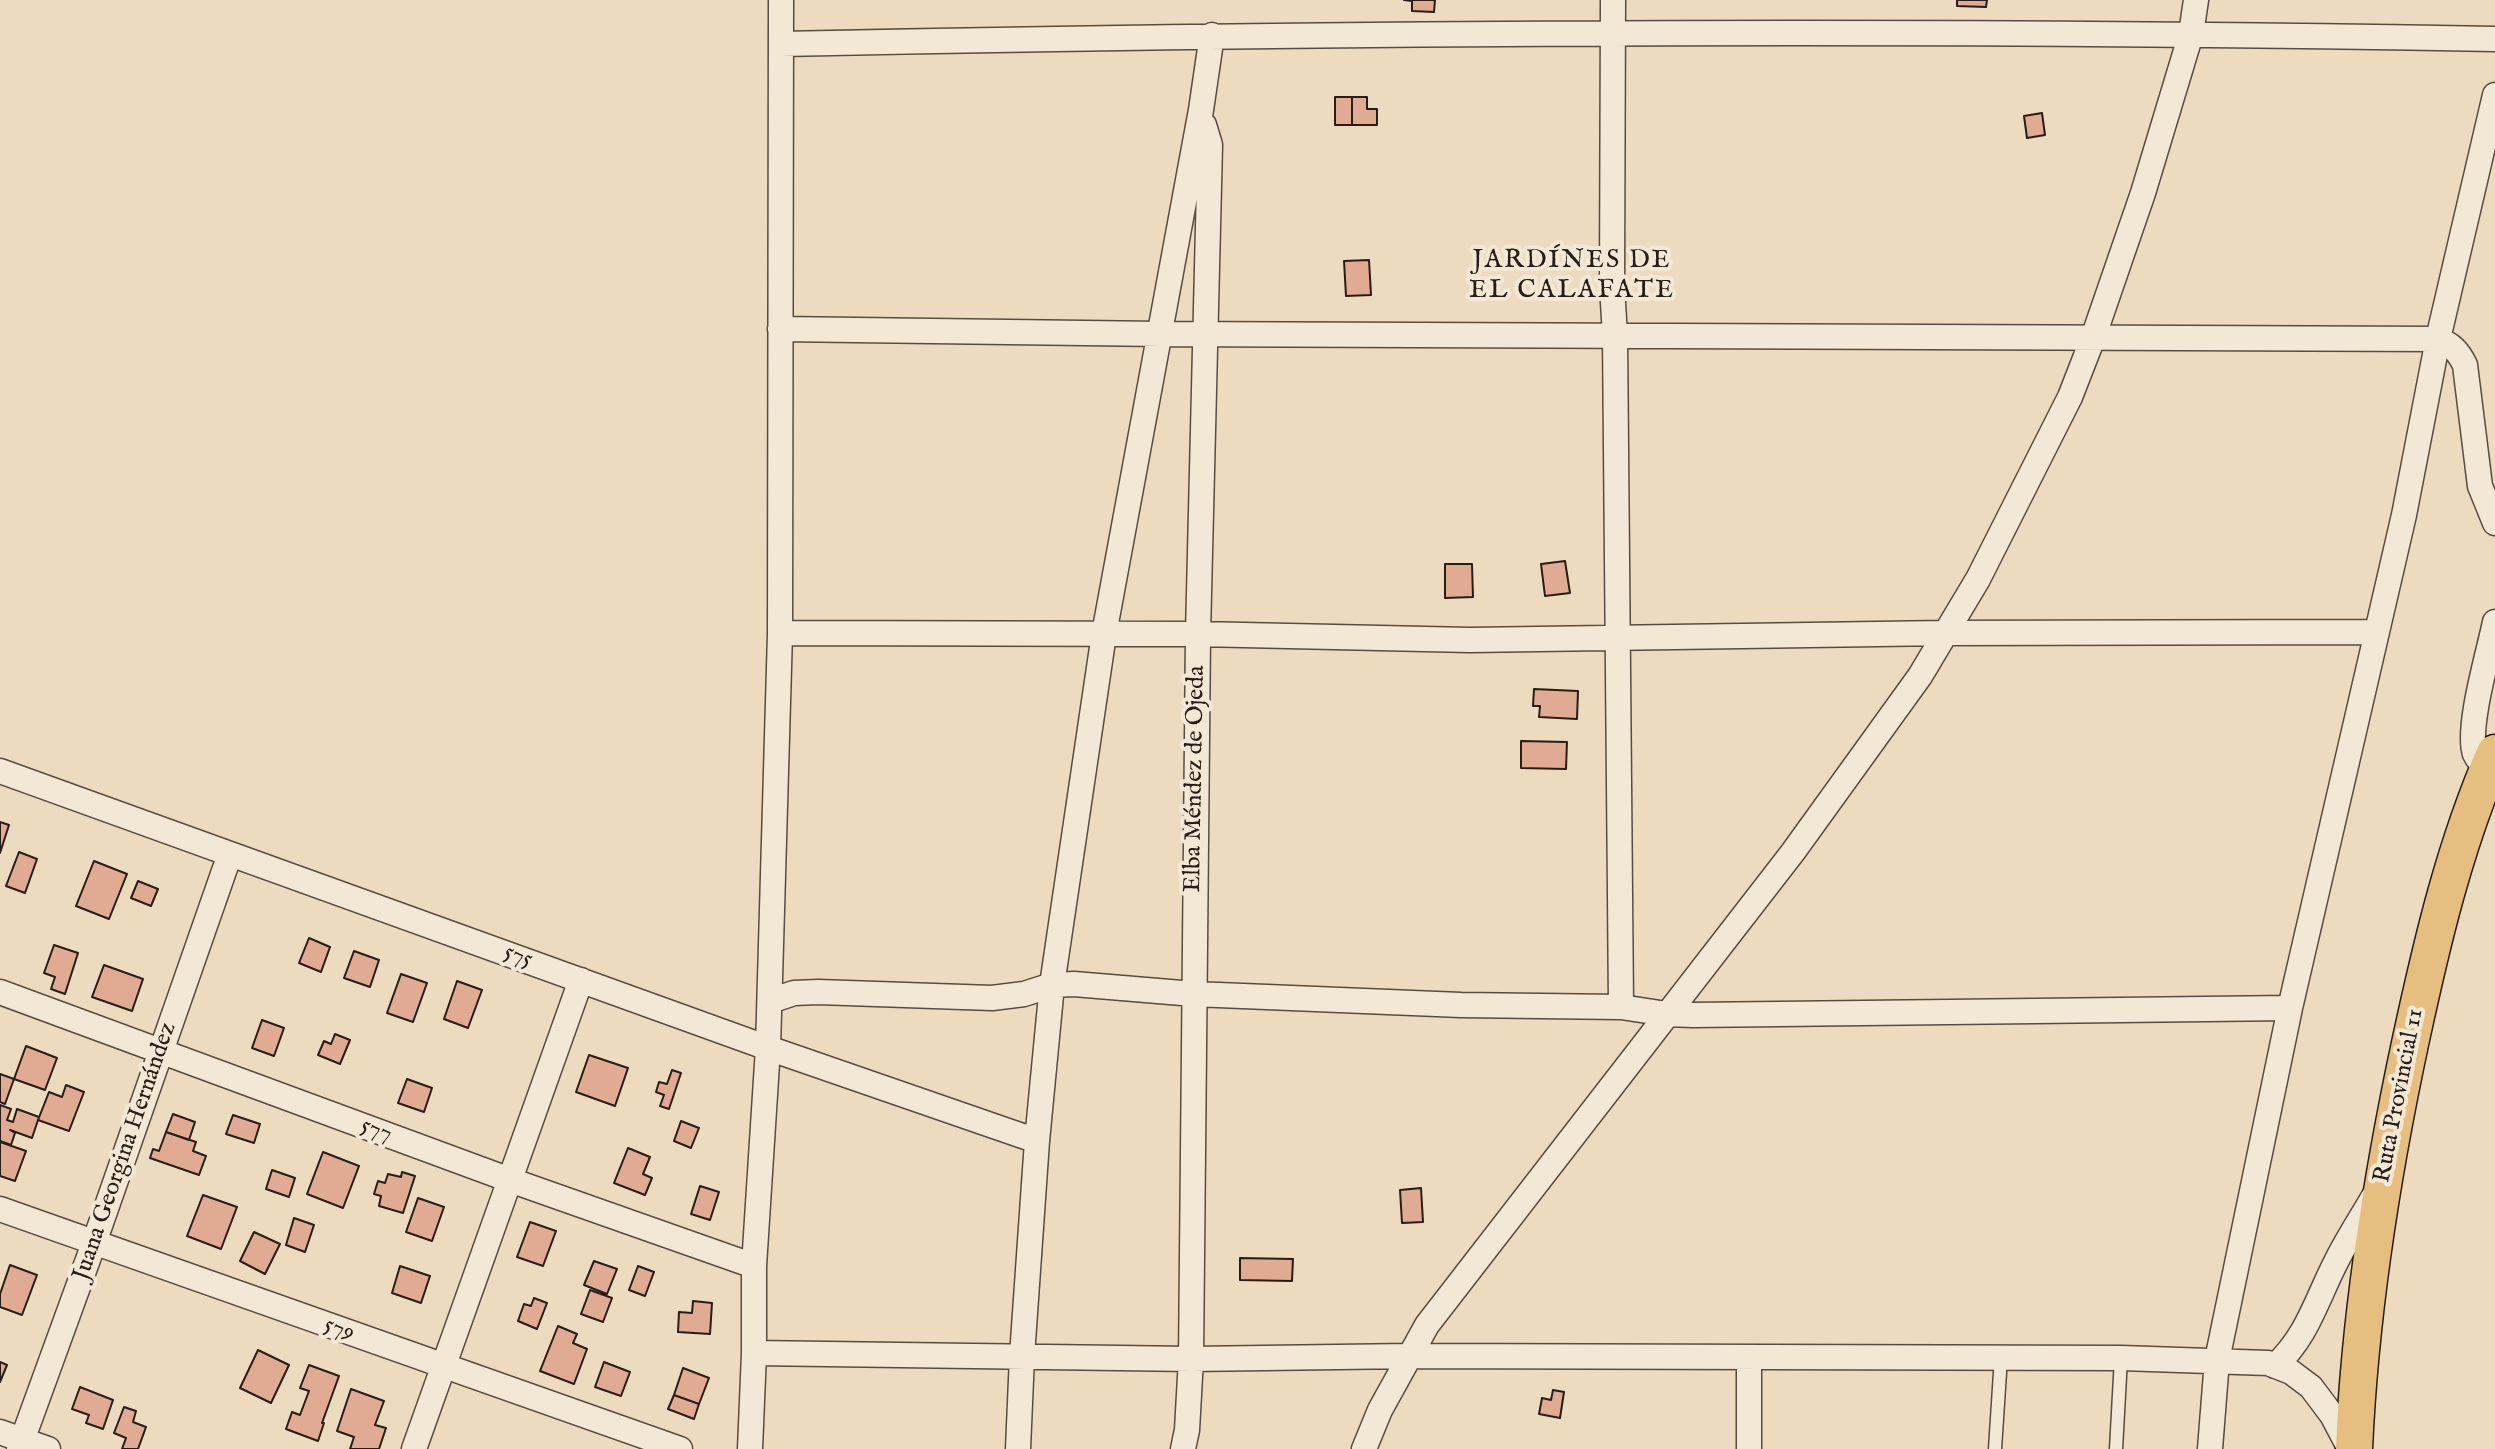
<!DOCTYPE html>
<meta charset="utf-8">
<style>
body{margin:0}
canvas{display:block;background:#eddbc0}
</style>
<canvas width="2495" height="1449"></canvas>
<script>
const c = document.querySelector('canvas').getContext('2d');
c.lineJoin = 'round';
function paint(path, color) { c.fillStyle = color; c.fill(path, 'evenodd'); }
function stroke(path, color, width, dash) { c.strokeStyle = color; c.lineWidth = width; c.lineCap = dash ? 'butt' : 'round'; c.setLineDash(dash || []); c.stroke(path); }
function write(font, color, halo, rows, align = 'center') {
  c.font = font + ' "IM FELL English",serif'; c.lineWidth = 8; c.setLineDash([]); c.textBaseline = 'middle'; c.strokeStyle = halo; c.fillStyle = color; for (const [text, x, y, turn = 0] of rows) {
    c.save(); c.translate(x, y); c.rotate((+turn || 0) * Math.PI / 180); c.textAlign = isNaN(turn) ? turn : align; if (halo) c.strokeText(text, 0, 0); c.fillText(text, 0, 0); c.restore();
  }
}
const building = new Path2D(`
 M1404,0H1435L1434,12L1412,11V1Z
 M1957,0H1987L1986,7L1957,6Z
 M1335,97H1352V125H1335Z
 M1352,97H1367V109H1377V125H1352Z
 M2042,113L2045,135L2027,138L2024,116Z
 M1369,260L1371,295L1346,296L1344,261Z
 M1565,561L1570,593L1545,596L1541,564Z
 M1445,564H1472L1473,597L1445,598Z
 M1534,689L1578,691L1577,719L1539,717L1540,706H1533Z
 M1521,741L1567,742L1566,769L1521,768Z
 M0,822L9,825L0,853Z
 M19,852L37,859L25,893L6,886Z
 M94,861L127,874L109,919L76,906Z
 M138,881L158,889L151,906L131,898Z
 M309,938L330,947L321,972L299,963Z
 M54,945L78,953L65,994L51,989L55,977L44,973Z
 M354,951L379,960L370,987L344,978Z
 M104,965L143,979L132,1011L92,997Z
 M401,974L427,983L413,1022L387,1013Z
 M457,981L482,990L468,1028L444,1019Z
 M262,1020L284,1028L274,1056L252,1048Z
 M335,1034L350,1040L340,1064L318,1055L324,1041L331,1044Z
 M26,1046L57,1058L45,1090L14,1079Z
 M589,1055L628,1068L615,1106L576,1092Z
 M672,1070L681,1073L669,1109L660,1106L664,1095L656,1092L659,1082L667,1084Z
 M0,1074L14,1079L5,1104L0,1102Z
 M407,1079L432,1088L424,1112L398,1103Z
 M66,1085L84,1092L69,1131L38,1120L49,1092L62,1097Z
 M0,1105L11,1109L7,1120L13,1122L17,1109L39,1117L32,1138L10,1130L15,1133L11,1145L0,1141Z
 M173,1114L195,1122L189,1140L166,1132Z
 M233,1115L260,1124L254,1143L226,1134Z
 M681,1121L699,1128L691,1148L674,1141Z
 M166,1132L196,1142L193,1151L206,1156L199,1175L150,1158L153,1149L159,1151Z
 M0,1142L26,1151L15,1181L0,1176Z
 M628,1148L650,1157L643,1174L652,1178L645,1195L614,1183Z
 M323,1152L359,1166L343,1208L307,1194Z
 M272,1170L295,1178L289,1197L266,1189Z
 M402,1172L415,1176L403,1213L379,1206L381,1196L374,1194L378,1181L385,1183L388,1174L401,1177Z
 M700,1186L719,1192L710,1220L691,1214Z
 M1421,1188L1423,1222L1402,1223L1400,1190Z
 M203,1195L237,1207L221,1249L187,1236Z
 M418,1198L444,1207L432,1241L406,1232Z
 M294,1218L314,1225L305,1252L286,1245Z
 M530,1222L556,1231L543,1266L517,1257Z
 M254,1232L280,1244L265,1274L240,1261Z
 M1240,1258L1293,1259L1292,1281L1240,1280Z
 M594,1261L617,1269L607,1294L584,1285Z
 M10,1265L37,1275L22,1315L0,1307V1294Z
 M400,1266L430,1276L421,1303L392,1293Z
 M638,1266L654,1272L645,1296L629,1290Z
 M590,1290L612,1298L603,1322L581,1314Z
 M534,1298L547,1303L537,1329L518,1321L524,1304L531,1306Z
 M693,1301L712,1303L710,1334L678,1332L679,1312L692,1313Z
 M558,1326L577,1334L573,1343L587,1349L574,1384L540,1371Z
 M258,1350L289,1365L271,1403L240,1388Z
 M0,1362L7,1365L0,1382Z
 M604,1362L630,1372L621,1396L595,1387Z
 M309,1365L339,1376L322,1423H324L318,1441L286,1429L292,1412L300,1415L309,1391L300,1388Z
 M683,1368L709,1378L699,1404L674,1395Z
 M80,1387L113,1400L103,1429L86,1423L89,1415L72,1409Z
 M351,1389L384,1401L375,1425L386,1428L379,1449H350L354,1437L337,1431Z
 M1553,1390L1564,1392L1560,1418L1539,1414L1542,1398L1551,1400Z
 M674,1395L699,1404L694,1419L668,1409Z
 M124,1407L136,1411L133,1422L146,1427L138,1449H122L126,1438L114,1433Z`);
paint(building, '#e1aa93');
stroke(building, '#271d16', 2);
const lane = new Path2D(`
 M1995,1449L2001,1357
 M2116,1449L2121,1358`);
const street = new Path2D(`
 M1613,0L1612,286L1615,336L1621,1007
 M781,44C1352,32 1924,29 2495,39
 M780,329L1160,334L2438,339C2452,345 2458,351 2465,365L2480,486L2495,523
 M780,633L1198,634L1470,640L1945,633L2375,632
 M2489,768C2483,764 2478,761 2475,754C2466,728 2489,652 2495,622
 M0,771L768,1048L1037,1141
 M0,992L510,1180L754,1266
 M770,1001L794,993L818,992L992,998L1024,994L1052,985L1074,984L1194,994L1461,1005L1621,1007L1667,1014L1693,1015L2290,1008
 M0,1209L680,1449
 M754,1353L1191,1359L1410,1356L2121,1358L2268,1363L2291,1372L2311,1387L2332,1415L2350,1449
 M1749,1357V1449
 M2275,1366C2308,1336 2317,1298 2337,1260C2348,1238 2362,1217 2374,1196
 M0,1432L48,1449
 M19,1449L94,1243L230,854
 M414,1449L581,980
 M750,1449L754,1353V1266L768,1048L780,633L781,0
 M1018,1449L1022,1356L1037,1141L1052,985L1104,634L1201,110L1212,35
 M1183,1449L1187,1430L1191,1359L1198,634L1210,145L1204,125
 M1364,1449L1380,1410L1427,1325L1793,852L1920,676L1978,579L2070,397L2093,338L2143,193L2191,34L2196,0
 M2210,1449L2217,1360L2290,1008L2404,515L2438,339L2495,95`);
const primary = new Path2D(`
 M2354,1449C2360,1311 2382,1174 2411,1039C2432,942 2455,844 2495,753`);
stroke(lane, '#584c40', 15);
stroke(street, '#584c40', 27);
stroke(primary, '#271d16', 39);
stroke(lane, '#f3e8d6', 12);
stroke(street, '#f3e8d6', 24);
stroke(primary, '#e6be80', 36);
write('24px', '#271d16', '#f3e8d6', [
 ["Elba Méndez de Ojeda",1196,779,-89],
 ["575",518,957,20],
 ["Ruta Provincial 11",2400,1096,-79],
 ["577",376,1131,20],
 ["Juana Georgina Hernández",126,1152,-71],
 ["579",339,1330,20]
]);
c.letterSpacing = '2px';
write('26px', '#271d16', '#f3e8d6', [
 ["JARDÍNES DE",1572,262],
 ["EL CALAFATE",1572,292]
]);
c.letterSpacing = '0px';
</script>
